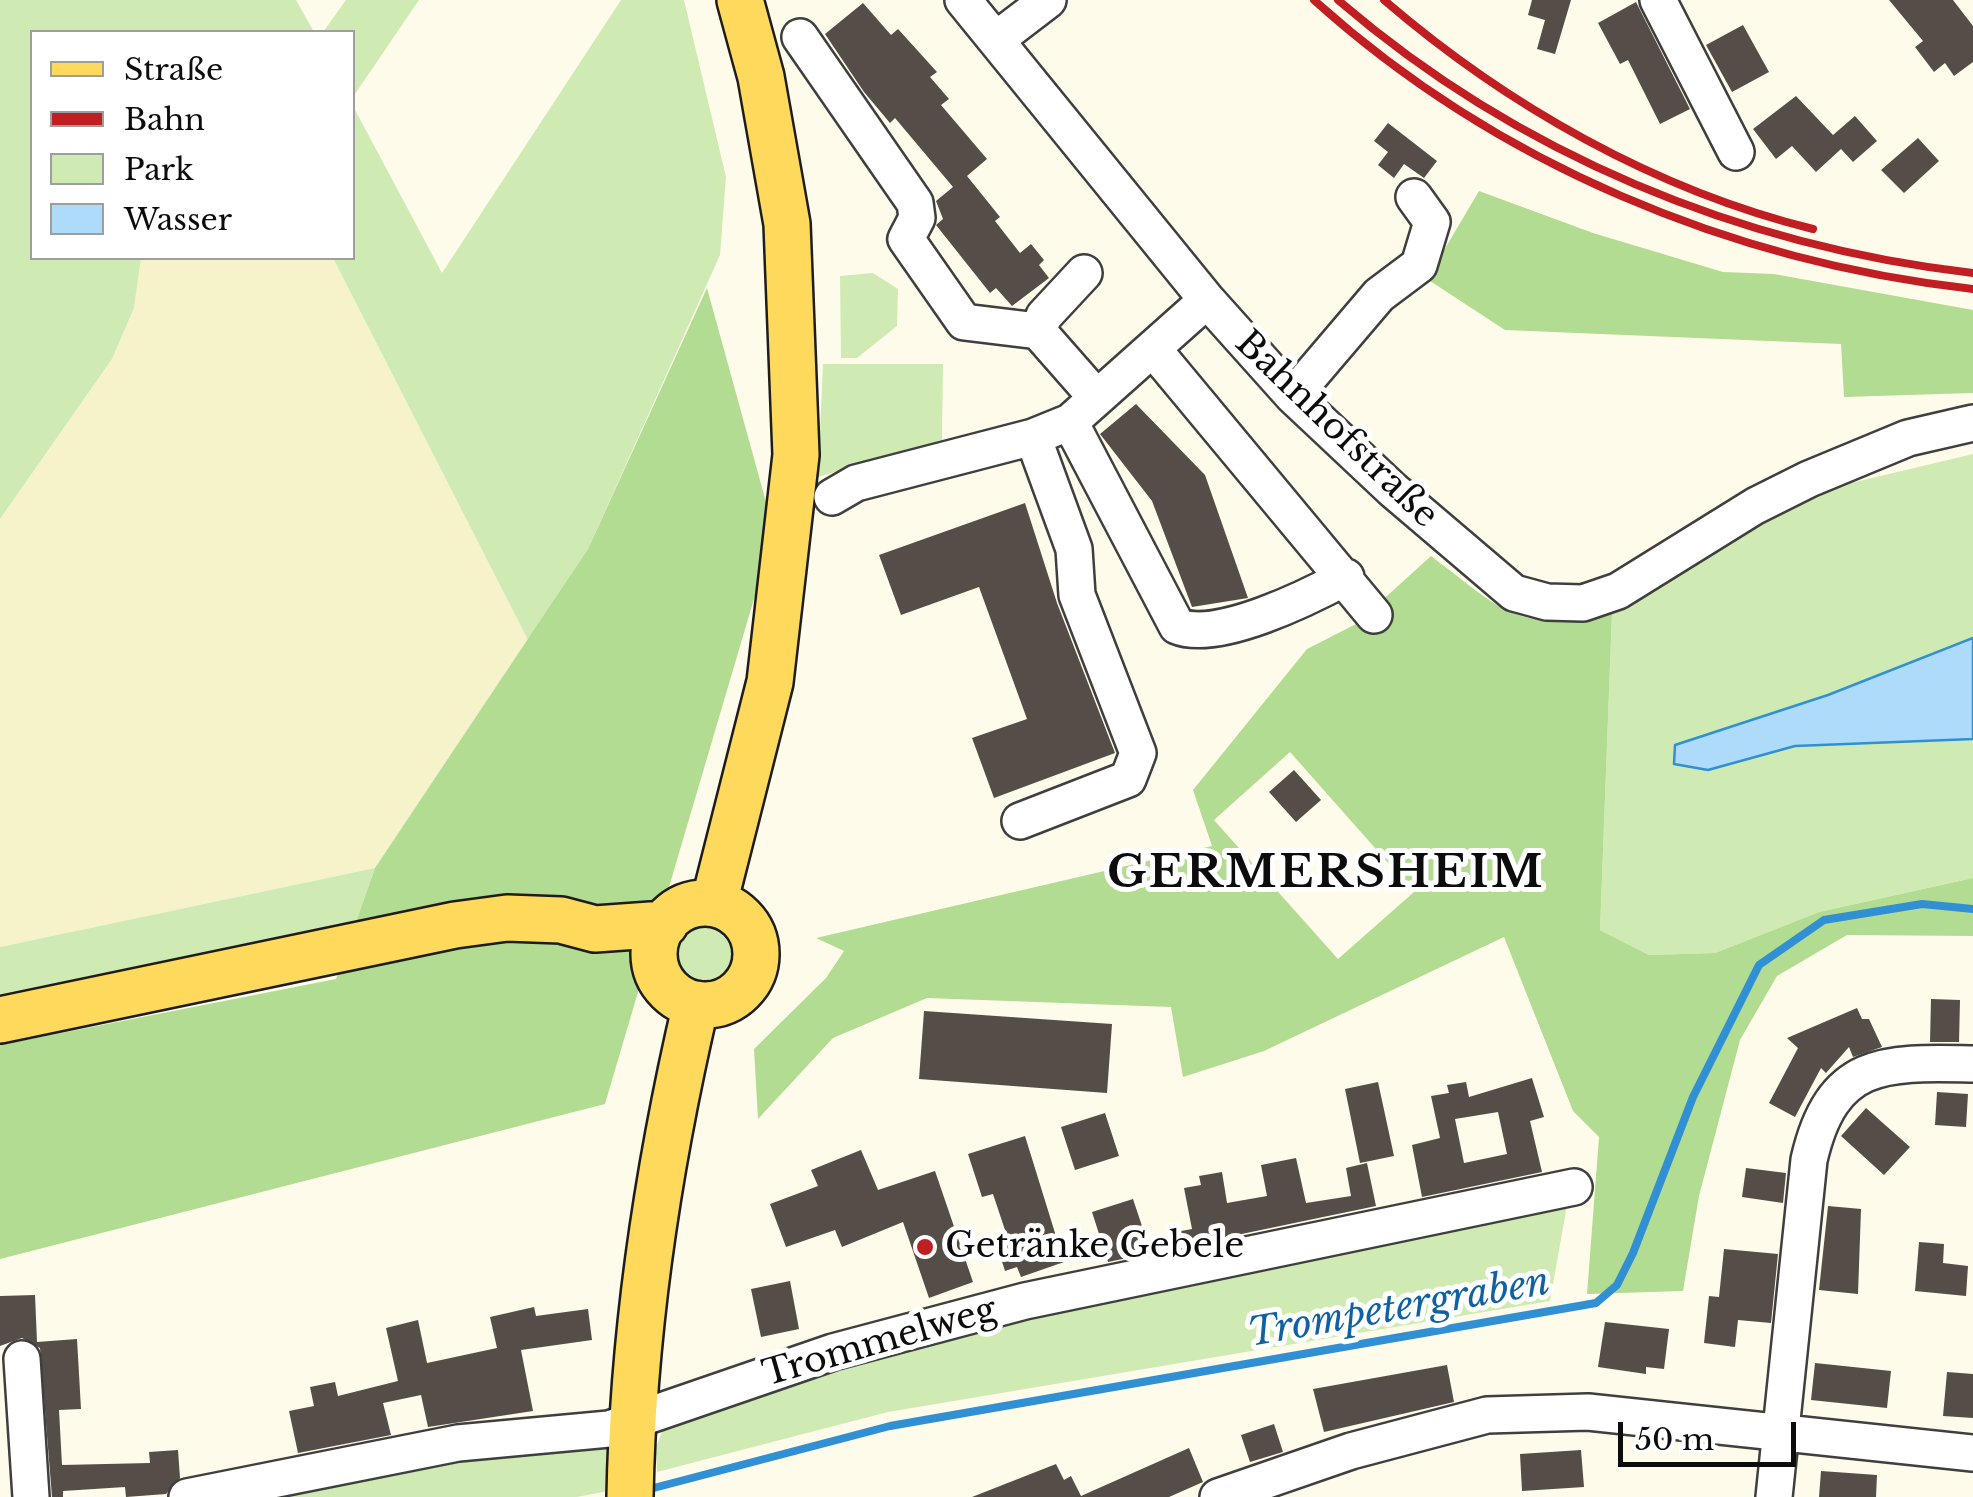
<!DOCTYPE html>
<meta charset="utf-8">
<style>
body{margin:0}
#map{position:relative;width:1973px;height:1497px;overflow:hidden;background:#fffbea;font-family:"Libre Baskerville",serif}
canvas{display:block}
.legend{position:absolute;left:30px;top:30px;width:325px;height:230px;box-sizing:border-box;background:#fff;border:2px solid #9e9e9e;margin:0;padding:12px 18px;list-style:none;font-size:30px;color:#0c0c0c}
.legend li{display:flex;align-items:center;gap:20px;height:50px}
.legend b{width:50px;border:2px solid #9e9e9e}
.scale{position:absolute;left:1618px;top:1422px;width:178px;height:45px;box-sizing:border-box;border:5px solid #0c0c0c;border-top:0;padding-left:12px;font-size:30px;line-height:35px;white-space:nowrap;color:#0c0c0c;-webkit-text-stroke:8px #fff;paint-order:stroke}
</style>
<div id="map">
<canvas width="1973" height="1497"></canvas>
<ul class="legend">
<li><b style="height:12px;background:#ffd95b"></b>Straße</li>
<li><b style="height:12px;background:#c11e24"></b>Bahn</li>
<li><b style="height:28px;background:#cfebb3"></b>Park</li>
<li><b style="height:28px;background:#addbf9"></b>Wasser</li>
</ul>
<div class="scale">50 m</div>
</div>
<script>
const c = document.querySelector('canvas').getContext('2d');
c.lineJoin = 'round';
function paint(path, color) { c.fillStyle = color; c.fill(path, 'evenodd'); }
function stroke(path, color, width, dash) { c.strokeStyle = color; c.lineWidth = width; c.lineCap = dash ? 'butt' : 'round'; c.setLineDash(dash || []); c.stroke(path); }
function write(font, color, halo, rows, align = 'center') {
  c.font = font + ' "Libre Baskerville",serif'; c.lineWidth = 10; c.setLineDash([]); c.textBaseline = 'middle'; c.strokeStyle = halo; c.fillStyle = color; for (const [text, x, y, turn = 0] of rows) {
    c.save(); c.translate(x, y); c.rotate((+turn || 0) * Math.PI / 180); c.textAlign = isNaN(turn) ? turn : align; if (halo) c.strokeText(text, 0, 0); c.fillText(text, 0, 0); c.restore();
  }
}
paint(new Path2D(`
 M141,258H333L528,640L375,868L0,947V519L112,359L134,308Z`), '#f6f3ca');
paint(new Path2D(`
 M0,0H296L314,32H32V258H141L134,308L112,359L0,519Z
 M346,0H419L353,97L352,32H323Z
 M621,0H684L726,177L720,255L588,549L528,640L333,258H352L353,106L442,273Z
 M873,273L898,289L897,326L857,358H841L840,276Z
 M823,364H943L942,440L818,477Z
 M1973,454V878L1819,912L1715,953L1649,955L1600,930L1612,613L1813,492Z
 M375,868L353,931L0,999V947Z
 M670 954a35 35 0 1 1 70 0a35 35 0 1 1-70 0Z
 M1569,1194L1550,1301L888,1412L657,1472L656,1447L668,1417L869,1351Z
 M613,1446V1490L577,1497H221L459,1447Z`), '#cfebb3');
paint(new Path2D(`
 M1479,191L1593,233L1723,272L1774,274L1973,310V393L1844,397L1841,344L1505,330L1427,279Z
 M707,288L774,531L605,1104L0,1259V1045L336,979L375,868L588,549Z
 M1431,556C1505,612 1515,633 1612,613L1600,930L1649,955L1715,953L1819,912L1973,878V936L1847,935L1777,976L1740,1040L1699,1196L1683,1291L1587,1294L1599,1137L1573,1111L1504,937L1264,1051L1183,1077L1171,1007L927,998L833,1038L758,1119L754,1049L826,978L844,951L816,938L1212,846L1193,790L1307,649L1356,624ZM1290,752L1414,892L1338,959L1214,820Z`), '#b2dc91');
const water = new Path2D(`
 M1973,638V739L1795,746L1708,770L1674,764L1675,745L1828,695Z`);
paint(water, '#addbf9');
stroke(water, '#3190d3', 2.5);
stroke(new Path2D(`
 M646,1490L890,1426L1596,1303L1617,1285L1633,1253L1693,1097L1759,965L1824,920L1922,904L1973,909`), '#3190d3', 8);
paint(new Path2D(`
 M1532,0H1571L1555,54L1537,49L1545,20L1528,15Z
 M1889,0H1953L1973,26V62L1954,76L1945,63L1934,72L1915,47L1923,41Z
 M1636,2L1690,109L1660,124L1628,60L1620,64L1598,23Z
 M863,3L891,35L898,29L937,72L930,77L949,99L941,105L987,159L967,176L1000,217L995,221L1020,253L1031,244L1044,260L1039,265L1049,278L1012,306L996,288L990,293L936,225L943,219L936,201L953,187L895,118L890,123L864,92L825,34Z
 M1743,25L1769,72L1732,92L1706,45Z
 M1796,96L1833,135L1855,116L1877,141L1853,162L1841,149L1816,172L1792,146L1776,159L1753,129Z
 M1388,123L1437,161L1424,178L1404,164L1394,178L1378,165L1388,152L1374,141Z
 M1918,138L1939,161L1904,193L1881,170Z
 M1136,404L1205,475L1248,598L1192,607L1152,501L1100,434Z
 M1025,503L1057,603L1115,753L994,798L972,738L1027,719L979,587L901,615L879,555Z
 M1294,770L1321,800L1296,822L1269,792Z
 M1931,999L1960,1000L1959,1042H1930Z
 M1857,1008L1862,1019H1869L1882,1047L1853,1057L1849,1047L1826,1073L1821,1068L1795,1117L1769,1103L1798,1048L1787,1038Z
 M924,1011L1112,1024L1107,1093L919,1079Z
 M1532,1078L1544,1117L1530,1121L1542,1172L1422,1197L1412,1145L1440,1138L1431,1096L1449,1093L1447,1085L1466,1082L1469,1097ZM1498,1112L1507,1154L1464,1163L1455,1119Z
 M1378,1082L1394,1156L1360,1163L1345,1089Z
 M1937,1092L1968,1094L1966,1127L1935,1125Z
 M1866,1108L1910,1147L1884,1175L1841,1136Z
 M1105,1113L1119,1156L1075,1170L1061,1127Z
 M1025,1136L1064,1262L1021,1277L1017,1267L1005,1271L997,1246L1009,1242L993,1194L982,1197L968,1154Z
 M861,1150L878,1190L935,1171L973,1282L929,1298L903,1222L842,1247L835,1230L786,1247L770,1204L818,1186L811,1170Z
 M1296,1158L1306,1203L1351,1196L1346,1168L1367,1163L1376,1206L1184,1246L1181,1231L1192,1229L1184,1188L1201,1185L1199,1176L1222,1172L1227,1203L1267,1196L1261,1165Z
 M1746,1168L1786,1173L1783,1203L1742,1197Z
 M1133,1199L1151,1253L1108,1262L1092,1212Z
 M1828,1206L1861,1209L1858,1294L1819,1290Z
 M1919,1242L1944,1244L1943,1263L1968,1266L1966,1296L1915,1291Z
 M1724,1249L1778,1254L1771,1323L1738,1320L1735,1347L1704,1343L1709,1296L1719,1297Z
 M790,1281L799,1329L761,1337L751,1289Z
 M35,1295L37,1342L77,1339L81,1409L59,1410L62,1465L150,1463L149,1452L178,1450L180,1478L166,1494L126,1497L125,1487L63,1491V1497H52L40,1348L22,1338L0,1346V1296Z
 M534,1307L536,1316L588,1309L592,1340L521,1350L533,1411L428,1427L421,1395L383,1403L391,1435L298,1453L289,1411L314,1406L310,1387L335,1382L338,1396L398,1381L386,1328L418,1320L427,1363L497,1348L490,1317Z
 M1605,1322L1669,1329L1664,1369L1646,1367V1374L1598,1367Z
 M1815,1363L1891,1371L1887,1408L1811,1400Z
 M1447,1365L1454,1402L1324,1432L1313,1389Z
 M1947,1372L1973,1374V1418L1943,1416Z
 M1274,1424L1283,1452L1250,1462L1241,1435Z
 M1189,1448L1203,1482L1169,1497H972L1056,1464L1064,1480L1071,1476L1081,1496Z
 M1581,1450L1584,1487L1522,1491L1520,1454Z
 M1821,1471L1877,1475L1876,1497H1819Z`), '#554d48');
const minor = new Path2D(`
 M963,0L1207,300L1293,396L1393,490L1514,593L1547,602L1583,603L1618,591L1755,506L1809,479L1908,438L1973,423
 M1658,0L1736,152
 M800,37L915,203L917,218L906,239L964,322L1038,331L1096,397
 M997,39L1048,0
 M1038,331L1044,316L1084,273
 M1153,349L1374,615
 M1293,396L1379,295L1419,265L1432,222L1414,197
 M1070,422L1177,626C1217,643 1309,597 1346,577
 M832,497L856,483L1033,437L1070,422L1207,300
 M1020,821L1128,779L1138,753L1077,595L1074,549L1033,437
 M22,1359L31,1497
 M187,1497L458,1443L609,1429L833,1352L1025,1301L1574,1187
 M1218,1497L1351,1451L1487,1415L1588,1412L1973,1453
 M1774,1497L1809,1160C1832,1060 1883,1062 1973,1064`);
const major = new Path2D(`
 M654 954a51 51 0 1 1 102 0a51 51 0 1 1-102 0Z
 M714,903L770,682L796,455L787,224L761,77L740,0
 M0,1020L455,925L507,918L561,920L595,929L665,924
 M630,1497C633,1330 658,1167 696,1004`);
stroke(minor, '#3f3f3f', 40);
stroke(major, '#1d1d1d', 50);
stroke(minor, '#fff', 35);
stroke(major, '#ffd95b', 45);
stroke(new Path2D(`
 M1314,0C1496,164 1731,262 1973,289
 M1338,0C1517,154 1739,246 1973,273
 M1384,0C1506,105 1655,190 1813,229`), '#c11e24', 8);
for (const [x, y, r, color] of [
 [925,1247,10,"#c11e24"]
]) { const dot = new Path2D(); dot.arc(x, y, r, 0, 2 * Math.PI); c.fillStyle = color; c.fill(dot); stroke(dot, '#fff', 4); }
write('35px', '#0c0c0c', '#fff', [
 ["Bahnhofstraße",1336,430,44],
 ["Trommelweg",880,1343,-16]
]);
write('35px', '#0c0c0c', '#fff', [
 ["Getränke Gebele",945,1247]
], 'left');
write('italic 38px', '#1061a2', '#fff', [
 ["Trompetergraben",1399,1309,-10]
]);
c.letterSpacing = '2.5px';
write('bold 45px', '#0c0c0c', '#fff', [
 ["GERMERSHEIM",1326,874]
]);
c.letterSpacing = '0px';
</script>
